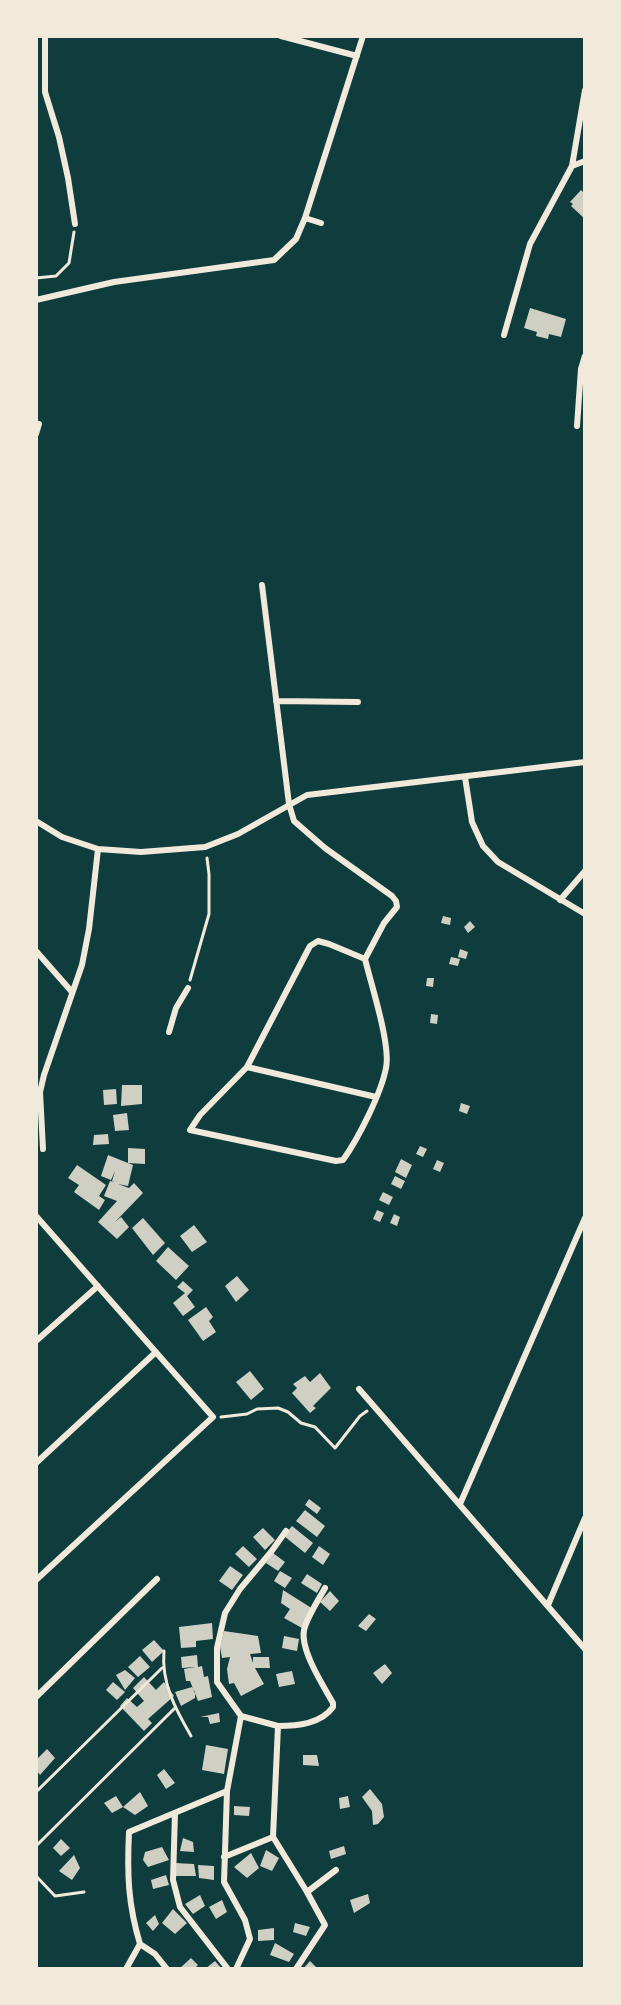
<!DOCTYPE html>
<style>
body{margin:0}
#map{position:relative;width:621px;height:2005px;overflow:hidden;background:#0f3d3e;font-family:"PT Sans",sans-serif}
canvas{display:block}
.frame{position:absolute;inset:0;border:38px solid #f1e9da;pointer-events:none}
</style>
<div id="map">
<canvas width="621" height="2005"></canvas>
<div class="frame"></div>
</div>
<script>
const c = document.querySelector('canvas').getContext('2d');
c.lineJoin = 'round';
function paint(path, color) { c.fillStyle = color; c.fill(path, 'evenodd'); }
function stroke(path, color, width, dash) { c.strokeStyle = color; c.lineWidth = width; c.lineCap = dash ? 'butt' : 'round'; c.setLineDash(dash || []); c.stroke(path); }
paint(new Path2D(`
 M581,190L585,194V219L571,206L573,204L570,202Z
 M530,308L566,319L561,337L549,334L548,339L536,336L537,332L524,328Z
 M443,916L451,918L450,925L441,923Z
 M470,921L475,927L468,933L464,927Z
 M460,949L468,952L466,959L458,957Z
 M451,957L460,959L458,966L449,964Z
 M427,978H434L433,987L426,986Z
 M431,1014L438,1015L437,1024L430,1023Z
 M122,1085H142V1104L121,1106Z
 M116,1089L117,1104L104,1105L103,1090Z
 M461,1103L470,1106L467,1114L459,1111Z
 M127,1113L129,1130L115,1131L113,1115Z
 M108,1134L109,1144L93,1145L94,1135Z
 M420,1146L427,1149L423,1157L416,1154Z
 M128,1148L145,1149V1164L128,1163Z
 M108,1155L133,1165L128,1186L118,1184L129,1188L134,1183L143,1193L115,1222L121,1217L129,1227L117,1239L98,1222L117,1201L104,1196L110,1181L115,1182L112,1181L115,1171L111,1180L101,1176Z
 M401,1159L412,1165L406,1178L395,1172Z
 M437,1160L444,1163L440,1172L433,1169Z
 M77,1165L106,1185L99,1196L105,1200L99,1210L74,1192L79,1185L68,1178Z
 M395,1176L405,1181L401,1189L391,1184Z
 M383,1192L393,1197L389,1205L379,1200Z
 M377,1210L384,1213L380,1222L373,1219Z
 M394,1214L400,1217L397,1226L390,1223Z
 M143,1218L165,1243L153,1255L132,1228Z
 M194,1225L207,1242L192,1252L180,1236Z
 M168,1247L189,1266L176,1280L156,1261Z
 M237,1276L249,1290L236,1302L225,1286Z
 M183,1281L193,1290L187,1296L195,1307L183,1316L173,1303L185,1293L177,1287Z
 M206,1307L213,1317L209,1321L216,1332L203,1341L188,1320Z
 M250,1371L264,1389L251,1400L236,1382Z
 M320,1373L331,1388L313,1406L316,1408L310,1413L292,1393L297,1388L293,1384L305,1376L310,1382Z
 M309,1499L321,1508L317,1514L305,1505Z
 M305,1510L325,1526L317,1537L296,1521Z
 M292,1526L313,1543L305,1553L284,1536Z
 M263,1528L275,1540L265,1550L253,1537Z
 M243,1546L257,1559L249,1567L235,1554Z
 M319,1546L330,1554L323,1565L312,1557Z
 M273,1553L285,1562L278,1571L266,1563Z
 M230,1566L243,1575L232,1590L219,1581Z
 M280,1571L292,1578L285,1588L274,1581Z
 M307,1574L322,1584L317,1593L301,1583Z
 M283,1590L313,1609L302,1628L284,1618L290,1609L281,1603Z
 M330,1591L339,1601L330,1611L320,1602Z
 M369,1614L376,1619L366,1631L358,1626Z
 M212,1623L213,1639L196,1641V1647L181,1648L179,1627Z
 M224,1631L258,1636L261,1653L250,1654L253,1663V1657H269L270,1668H255L264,1684L241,1696L234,1683L229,1684L227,1669L230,1657L222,1658L220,1647Z
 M284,1636L299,1639L297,1651L282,1648Z
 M154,1640L164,1651L152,1662L142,1650Z
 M197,1655L198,1667L202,1666L204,1677L208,1676L212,1697L198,1701L190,1681H186L184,1669L195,1667L182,1668L181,1657Z
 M140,1656L150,1667L138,1677L128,1667Z
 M385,1664L392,1673L382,1684L373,1673Z
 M125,1670L135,1678L125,1690L116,1675Z
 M292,1671L295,1684L279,1687L276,1674Z
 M144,1677L156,1690L164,1682L174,1696L148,1719L152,1723L144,1731L120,1706L127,1698L137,1707L144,1701L133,1688Z
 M113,1682L125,1692L117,1700L106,1690Z
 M192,1687L195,1692V1698L181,1706L175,1692Z
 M219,1713L220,1722L210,1724L208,1717H200Z
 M206,1745L228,1749L224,1774L202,1770Z
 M47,1749L55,1758L40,1775L36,1770V1760Z
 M303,1755H317L319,1766L303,1765Z
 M164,1769L175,1783L166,1789L157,1775Z
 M370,1789L382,1804L384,1817L378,1824L373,1825L372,1811L362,1797Z
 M140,1792L148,1806L135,1815L123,1807Z
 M116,1796L123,1807L112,1813L104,1803Z
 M348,1796L350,1807L340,1809L339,1798Z
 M234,1806L250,1807L249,1816L234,1815Z
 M183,1838L193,1842L194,1852L180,1851Z
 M61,1839L70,1848L61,1856L53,1848Z
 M344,1846L346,1854L331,1859L329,1851Z
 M162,1847L169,1860L148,1867L143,1860L145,1852Z
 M266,1850L279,1858L272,1871L260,1866Z
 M251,1853L259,1868L247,1878L234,1867Z
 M74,1855L80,1868L72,1880L59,1871Z
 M175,1863L194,1864L196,1876H176Z
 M198,1865L214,1866V1880L199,1878Z
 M166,1875L169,1885L153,1889L151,1880Z
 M368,1894L370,1903L354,1913L350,1900Z
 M200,1895L205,1906L193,1914L185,1904Z
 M222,1900L227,1912L216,1919L209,1907Z
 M173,1909L187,1923L175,1934L162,1923Z
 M155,1915L159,1924L153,1931L146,1923Z
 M295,1923L310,1927L306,1936L293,1932Z
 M274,1928V1940L258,1941V1930Z
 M275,1943L294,1954L289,1962L270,1955Z
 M191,1958L198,1965L194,1969H179Z
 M215,1961L222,1969H205Z
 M310,1961L318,1969H303Z`), '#cfcfc3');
stroke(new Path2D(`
 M36,278L56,276L69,263L74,232
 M190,980L209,914V874L207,858
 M221,1417L247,1414L257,1409L278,1408L288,1412L301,1423L315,1427L335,1448L360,1416L367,1411
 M164,1651C161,1683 176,1710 191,1736
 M36,1792L162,1668
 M36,1846L175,1708
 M36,1876L55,1896L84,1892`), '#f1e9da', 3);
stroke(new Path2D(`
 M45,36V92L59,137L68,178L75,224
 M281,36L357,56
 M572,166L585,161
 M305,218L321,223
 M36,300L114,282L274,260L296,239L305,218L363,36
 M504,335L530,244L572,166L585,90
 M36,423L39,424L36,434
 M577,426L581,369L585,356
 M262,585L289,804L294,821L325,848L392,896L396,901L397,907L384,923L365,959C371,984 391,1045 386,1068C381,1094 358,1139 343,1160L336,1161L190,1130L200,1115L247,1067L310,946L318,941L329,944L365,959
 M276,701L358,702
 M465,777L472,822L483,846L498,862L585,914
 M36,821L62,837L98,849L141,852L205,847L238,834L307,795L585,762
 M560,900L585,871
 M36,951L72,992
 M169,1032L176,1008L188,988
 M247,1067L376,1097
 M43,1149L40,1092L44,1075L82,965L89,929L98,849
 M36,1216L213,1417L36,1580
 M36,1341L98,1286
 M359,1389L585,1649
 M36,1463L156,1352
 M460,1504L585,1218
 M286,1531L271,1552L240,1589L225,1613L217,1648V1682L241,1716L278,1726L273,1837L307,1892L336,1870
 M548,1605L585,1518
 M36,1697L157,1579
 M278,1726C297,1726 321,1724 333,1707V1703C323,1685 300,1650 304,1630C307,1617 319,1599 325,1588
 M227,1791L224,1882L245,1920L250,1939L236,1969
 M175,1813L173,1880L180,1907L228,1969
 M224,1857L273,1837
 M140,1944L155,1954L167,1969
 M126,1969L140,1944C128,1904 127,1874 129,1832L227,1791L241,1716
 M296,1969L325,1925L307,1892`), '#f1e9da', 6);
</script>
